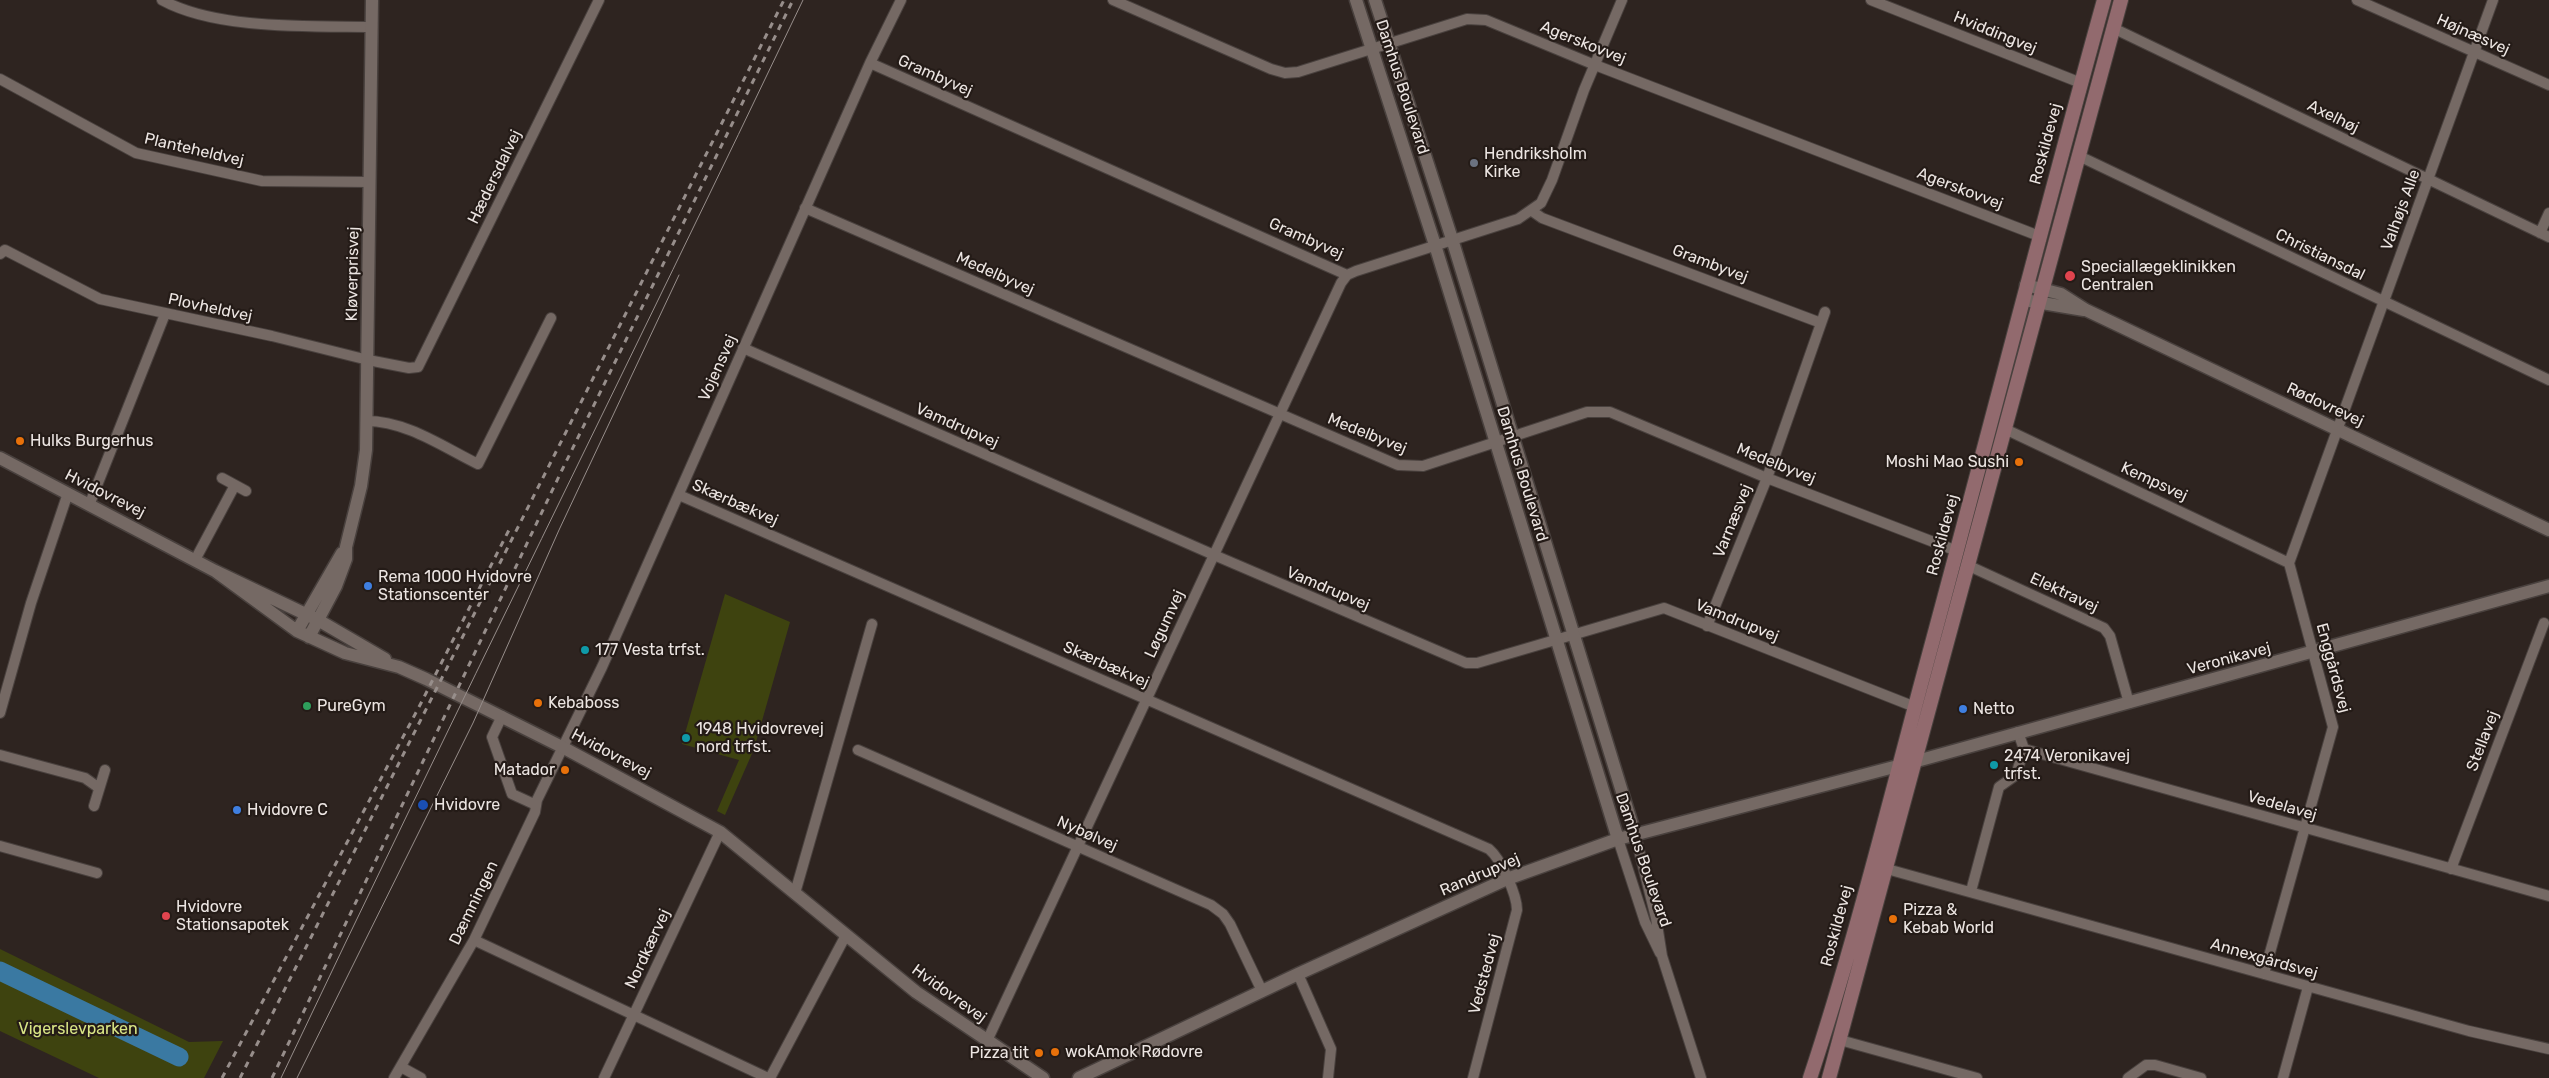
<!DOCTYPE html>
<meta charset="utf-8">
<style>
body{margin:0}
canvas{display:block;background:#2e2420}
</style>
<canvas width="2549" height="1078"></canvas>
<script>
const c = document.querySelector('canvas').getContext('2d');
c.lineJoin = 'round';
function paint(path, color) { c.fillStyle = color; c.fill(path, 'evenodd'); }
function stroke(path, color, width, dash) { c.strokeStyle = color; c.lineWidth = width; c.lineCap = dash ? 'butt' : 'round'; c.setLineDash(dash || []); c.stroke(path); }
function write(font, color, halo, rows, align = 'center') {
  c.font = font + ' Rubik,sans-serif'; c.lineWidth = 4.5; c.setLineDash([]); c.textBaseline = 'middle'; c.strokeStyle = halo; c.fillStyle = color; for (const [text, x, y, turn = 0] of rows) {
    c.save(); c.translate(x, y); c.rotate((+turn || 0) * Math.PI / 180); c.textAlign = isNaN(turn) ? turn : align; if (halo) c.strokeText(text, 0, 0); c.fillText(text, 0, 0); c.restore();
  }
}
paint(new Path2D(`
 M725,594L790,622L754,749L725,815L717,811L739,760L682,744Z
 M0,949L189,1042L223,1041L204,1078H99L0,1031Z`), '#3e430f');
stroke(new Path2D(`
 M0,971L179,1057`), '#3a79a2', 19);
const minor = new Path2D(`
 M162,0C217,30 310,26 372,27
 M1113,0L1271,69L1285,73L1298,72L1467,19L1486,20L1595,65L2039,236
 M1871,0L2081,83
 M2357,0L2549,85
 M2113,28L2549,237
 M870,63L1347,275
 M0,79L136,153L262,181L370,182
 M2079,156L2549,380
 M805,208L1398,465L1423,466L1587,412H1610L1767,478L1957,551
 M1532,211L1542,218L1821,323
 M2540,233L2549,213
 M0,254L5,250L100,299L272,336L368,360L409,368L418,367L599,0
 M743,348L1214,555L1466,663H1477L1664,608L1915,707
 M366,421C407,421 443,447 478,464L551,318
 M2005,429L2289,563
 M222,478L246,491
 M679,495L1489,849C1501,859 1517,895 1517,910L1473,1078
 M90,503L165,314
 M195,560L235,485
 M1967,565L2104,628L2110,636L2129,703
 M1707,626L1767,478L1825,312
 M0,713L31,603L68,493
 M502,716L492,737L512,794L536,805
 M2018,732L2024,749L2549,896
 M858,750L1211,905L1223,914L1230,924L1262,991
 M0,755L85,778L99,788
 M94,806L105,770
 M1635,834L1656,918L1662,956L1701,1078
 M1618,839L1645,922L1660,953
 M0,846L97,873
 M1887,869L2469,1031L2549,1049
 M2451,869L2544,623
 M1971,891L1999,787L2016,775L2024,749
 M795,893L872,624
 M474,940L768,1078
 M1298,974L1331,1049L1328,1078
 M2264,974L2333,727L2289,563L2493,0
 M1840,1040L1977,1078
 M987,1041L1341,283L1347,275L1356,271L1518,219L1541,203L1552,180L1584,90L1622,0
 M401,1067L421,1078
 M394,1078L474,940L535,812L537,800L602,667L870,63L901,0
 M604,1078L720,832
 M770,1078L846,935
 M2128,1078L2146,1065H2155L2201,1078
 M2283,1078L2308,987`);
const tertiary = new Path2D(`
 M1356,0L1435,245L1618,839
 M1375,0L1452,239L1635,834
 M2026,285L2061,294L2086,310L2549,530
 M2030,301L2084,310
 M0,458L215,571L318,620L385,659
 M215,571L297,631L345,653L399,667L426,679L564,748L720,832L916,992L1043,1078
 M297,631L342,553
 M309,637L336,586L346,559V547L361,486L366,450L372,0
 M1079,1078L1298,974L1507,879L1618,839L1917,761L2549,586`);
const secondary = new Path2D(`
 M1810,1078C1853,948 1886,815 1921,684C1983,456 2041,227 2104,0
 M1829,1078L2121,0`);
stroke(minor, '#49413e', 12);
stroke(tertiary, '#49413e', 15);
stroke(secondary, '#49413e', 16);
stroke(minor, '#756964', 10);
stroke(tertiary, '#756964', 12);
stroke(secondary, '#926a6e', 14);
stroke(new Path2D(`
 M281,1078C452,717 631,360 803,0
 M297,1078L473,723L559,530L679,275`), '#978e8b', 1);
stroke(new Path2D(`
 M222,1078L420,705L511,526
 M240,1078L784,0
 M272,1078L562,470L793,0`), '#978e8b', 3, [6, 6]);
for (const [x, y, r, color] of [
 [1474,163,5,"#6b7280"],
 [2070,276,6,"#e0444e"],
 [20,441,5,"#e8710a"],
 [2019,462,5,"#e8710a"],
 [368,586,5,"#3f7fe0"],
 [585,650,5,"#0f9aa8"],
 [538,703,5,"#e8710a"],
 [307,706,5,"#2e9e5b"],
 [1963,709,5,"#3f7fe0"],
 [686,738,5,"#0f9aa8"],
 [1994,765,5,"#0f9aa8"],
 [565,770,5,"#e8710a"],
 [423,805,6,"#1a4fb4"],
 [237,810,5,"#3f7fe0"],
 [166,916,5,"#e0444e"],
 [1893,919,5,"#e8710a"],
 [1055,1052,5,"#e8710a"],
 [1039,1053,5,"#e8710a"]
]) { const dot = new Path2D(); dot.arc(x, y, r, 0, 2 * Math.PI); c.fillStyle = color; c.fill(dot); stroke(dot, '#241b17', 2); }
write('16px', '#ece5e2', '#241b17', [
 ["Hviddingvej",1995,33,22],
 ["Højnæsvej",2473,35,24],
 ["Agerskovvej",1583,43,22],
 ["Grambyvej",935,76,24],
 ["Damhus Boulevard",1402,87,72],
 ["Axelhøj",2333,117,26],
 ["Roskildevej",2046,144,-75],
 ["Planteheldvej",194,150,13],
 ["Hædersdalvej",495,177,-64],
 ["Agerskovvej",1960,189,21],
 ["Valhøjs Alle",2401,210,-70],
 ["Grambyvej",1306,239,24],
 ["Christiansdal",2320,255,26],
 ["Grambyvej",1710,264,21],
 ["Kløverprisvej",353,274,-89],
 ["Medelbyvej",995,274,24],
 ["Plovheldvej",210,308,12],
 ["Vojensvej",718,368,-66],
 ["Rødovrevej",2325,405,25],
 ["Vamdrupvej",957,426,24],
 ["Medelbyvej",1367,434,22],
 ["Medelbyvej",1776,464,22],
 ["Damhus Boulevard",1522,474,73],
 ["Kempsvej",2154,482,25],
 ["Hvidovrevej",105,494,27],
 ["Skærbækvej",735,503,24],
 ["Varnæsvej",1733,521,-68],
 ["Roskildevej",1943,535,-75],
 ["Vamdrupvej",1328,589,23],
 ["Elektravej",2064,593,25],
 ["Vamdrupvej",1737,621,22],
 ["Løgumvej",1165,624,-65],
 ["Veronikavej",2229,659,-15],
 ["Skærbækvej",1106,665,24],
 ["Enggårdsvej",2333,668,75],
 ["Stellavej",2483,741,-69],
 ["Hvidovrevej",611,754,28],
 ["Vedelavej",2282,806,16],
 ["Nybølvej",1087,834,24],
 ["Damhus Boulevard",1643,860,71],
 ["Randrupvej",1480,875,-23],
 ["Dæmningen",474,903,-64],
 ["Roskildevej",1837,926,-75],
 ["Nordkærvej",648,949,-65],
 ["Annexgårdsvej",2264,959,16],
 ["Vedstedvej",1485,974,-75],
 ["Hvidovrevej",949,994,36]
]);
write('16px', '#ece5e2', '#241b17', [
 ["Hendriksholm",1484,154],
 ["Kirke",1484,172],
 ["Speciallægeklinikken",2081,267],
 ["Centralen",2081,285],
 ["Hulks Burgerhus",30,441],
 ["Moshi Mao Sushi",2009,462,"right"],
 ["Rema 1000 Hvidovre",378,577],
 ["Stationscenter",378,595],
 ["177 Vesta trfst.",595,650],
 ["Kebaboss",548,703],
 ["PureGym",317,706],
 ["Netto",1973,709],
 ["1948 Hvidovrevej",696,729],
 ["nord trfst.",696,747],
 ["2474 Veronikavej",2004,756],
 ["trfst.",2004,774],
 ["Matador",555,770,"right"],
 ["Hvidovre",434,805],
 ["Hvidovre C",247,810],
 ["Hvidovre",176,907],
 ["Stationsapotek",176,925],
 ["Pizza &",1903,910],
 ["Kebab World",1903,928],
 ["wokAmok Rødovre",1065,1052],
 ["Pizza tit",1029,1053,"right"]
], 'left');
write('16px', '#d9e585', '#241b17', [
 ["Vigerslevparken",78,1029]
]);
</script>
